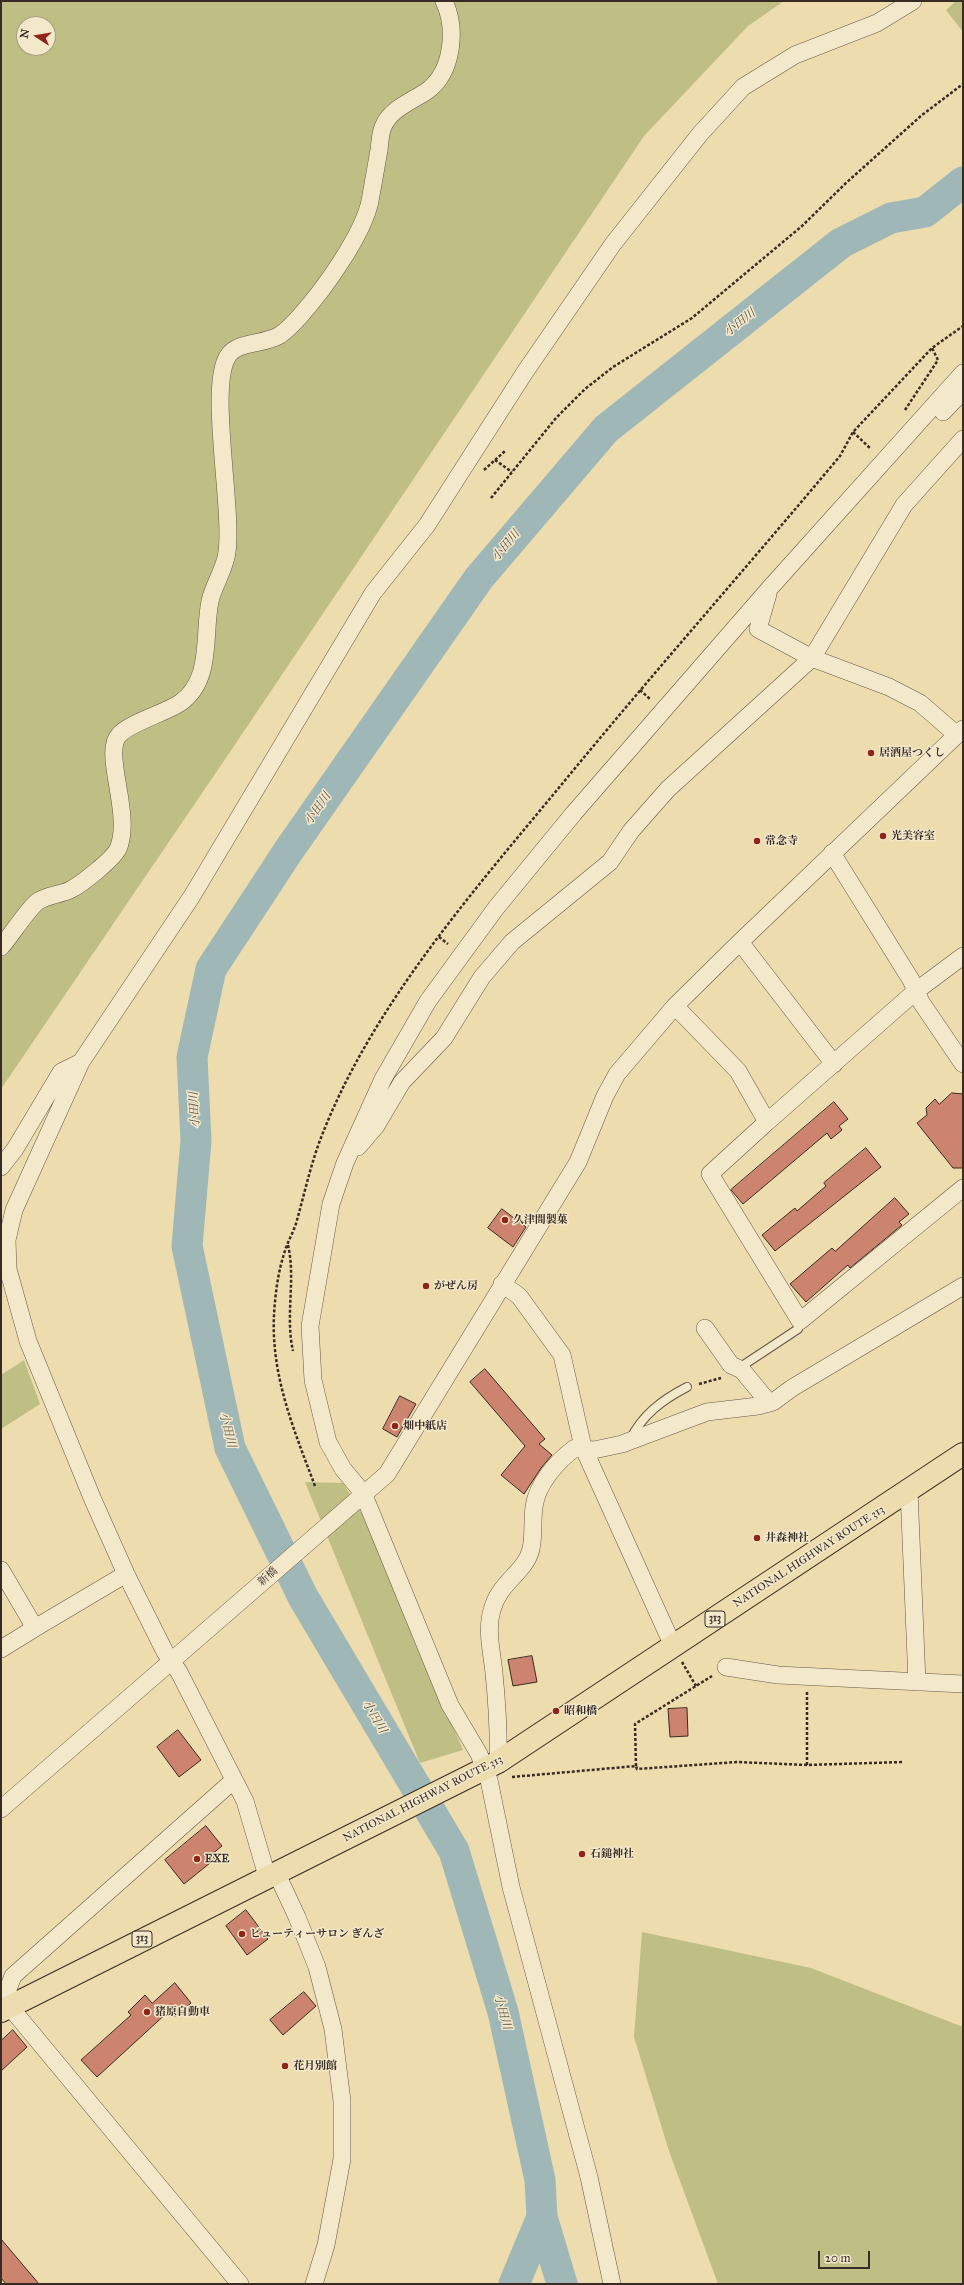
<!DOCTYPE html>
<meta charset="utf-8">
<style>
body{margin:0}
#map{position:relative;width:964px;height:2285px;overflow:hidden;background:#eddcad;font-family:"IM FELL Great Primer",serif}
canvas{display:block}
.frame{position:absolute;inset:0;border:2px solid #382b26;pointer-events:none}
.north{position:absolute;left:16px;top:16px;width:40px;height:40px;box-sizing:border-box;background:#f3e8ca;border:1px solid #a89c88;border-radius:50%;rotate:282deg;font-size:11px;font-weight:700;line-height:16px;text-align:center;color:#382b26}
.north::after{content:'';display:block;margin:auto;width:14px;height:18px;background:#8f2418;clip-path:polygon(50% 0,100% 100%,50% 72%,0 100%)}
.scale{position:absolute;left:818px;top:2251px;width:52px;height:18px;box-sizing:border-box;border:2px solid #382b26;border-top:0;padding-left:5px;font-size:12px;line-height:14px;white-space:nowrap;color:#382b26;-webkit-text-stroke:3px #f3e8ca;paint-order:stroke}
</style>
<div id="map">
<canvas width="964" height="2285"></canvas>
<div class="frame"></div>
<div class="north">N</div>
<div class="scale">20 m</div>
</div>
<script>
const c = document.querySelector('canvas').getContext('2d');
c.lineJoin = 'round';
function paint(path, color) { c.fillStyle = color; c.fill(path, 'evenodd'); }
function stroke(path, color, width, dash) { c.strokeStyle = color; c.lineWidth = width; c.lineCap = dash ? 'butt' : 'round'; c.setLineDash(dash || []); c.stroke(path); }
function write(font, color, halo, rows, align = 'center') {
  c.font = font + ' "IM FELL Great Primer","Noto Serif JP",serif'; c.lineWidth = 3; c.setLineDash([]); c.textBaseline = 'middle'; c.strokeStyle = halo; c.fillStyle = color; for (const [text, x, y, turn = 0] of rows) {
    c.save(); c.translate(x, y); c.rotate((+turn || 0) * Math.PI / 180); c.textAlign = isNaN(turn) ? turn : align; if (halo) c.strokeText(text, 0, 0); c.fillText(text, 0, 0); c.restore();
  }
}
paint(new Path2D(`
 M1,1H784L748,26L644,136L232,749L1,1089ZM24,24H48V48H24Z
 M956,1H963V32L946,10Z
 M24,1360L40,1404L1,1429V1375Z
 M305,1482L343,1483L362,1514L463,1750L420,1763Z
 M642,1932L811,1968L963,2027V2284H718L669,2151L634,2037Z`), '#bfbe85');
stroke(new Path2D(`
 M514,2284L542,2217
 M562,2284L542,2217L540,2180L503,2012L454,1851L303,1597L230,1448L187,1246L196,1141L192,1057L211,969L289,850L479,578L606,429L841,243L891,218L925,212L963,182`), '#9fb8b7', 31);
const building = new Path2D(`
 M952,1093L963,1094V1168H953L917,1123L927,1115L926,1108L935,1099L939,1104Z
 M834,1102L848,1119L839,1126L842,1130L831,1139L827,1133L743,1204L731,1190Z
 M866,1148L881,1167L775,1251L762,1235L795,1208L797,1211L826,1186L824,1183Z
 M895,1198L909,1214L899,1222L902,1225L850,1268L848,1265L806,1302L790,1284L832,1248L835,1251Z
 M502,1209L526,1227L513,1247L488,1228Z
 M485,1369L545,1439L539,1444L552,1455L541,1468L524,1494L501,1475L525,1446L470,1382Z
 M400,1396L416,1404L397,1437L383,1429Z
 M532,1656L537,1682L513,1686L508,1660Z
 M687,1708L688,1736L670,1737L668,1709Z
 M178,1730L201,1760L179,1777L157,1747Z
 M206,1826L222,1846L212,1854L215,1859L184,1884L165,1860Z
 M246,1910L268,1939L247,1955L226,1926Z
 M175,1983L191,2003L175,2017L169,2011L97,2077L81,2060L131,2015L128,2012L145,1995L152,2003Z
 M304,1992L316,2006L283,2035L270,2020Z
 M13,2030L27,2047L1,2071V2041Z
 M1,2239L39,2284H6L1,2278Z`);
paint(building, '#cd846e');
stroke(building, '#382b26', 1);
const lane = new Path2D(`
 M739,1368L798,1329L800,1321
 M630,1440C642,1415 662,1400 687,1387`);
const street = new Path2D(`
 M943,412L963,391
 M768,594L758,629L812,658L889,687L920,703L957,735
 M832,853L911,980L921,1002L963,1064
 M740,942L834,1064
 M1,947C10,937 28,909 37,902C46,895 60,895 70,890C82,884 112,860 118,849C133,815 102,753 119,735C129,723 165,713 180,703C213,680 203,635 210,601C214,584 225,569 227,552C233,506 208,386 228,356C237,341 264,345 280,335C287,330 295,322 301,315C324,289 363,235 370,201C373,184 376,167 379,150C380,143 380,134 383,127C390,109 412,101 427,91C453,72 457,29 444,1
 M675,1006L738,1071L767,1122L916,991L963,956
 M767,1122L710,1174L800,1321L963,1188
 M358,1147L376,1126L402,1082L444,1038L482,977L512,942L610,862L631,831L668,789L812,658L904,505L963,439
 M1,1167L15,1149L61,1072L81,1062
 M502,1284L519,1296L562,1355L583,1447L673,1646
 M705,1328L731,1365L742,1370L769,1403
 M909,1491L917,1682
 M1,1570L35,1628L126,1574
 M1,1649L35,1628
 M726,1667L778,1675L963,1684
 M498,1762C499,1732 497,1703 494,1673C492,1653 486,1630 492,1610C499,1582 526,1572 531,1549C534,1536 532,1521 534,1507C537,1484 557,1461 575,1448L594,1450L622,1444L707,1412L758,1406L773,1402L792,1388L963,1286
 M234,1780L13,1976L7,1992L10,2007L240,2284
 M1,1809L387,1474L578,1162L605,1096L617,1074L675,1006L740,942L963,729
 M276,1872L297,1917L317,1967L333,2029L342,2101V2159L326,2245L314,2284
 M267,1876L245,1801L179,1672L165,1652L126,1574L93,1500L28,1341L8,1269L7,1240L14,1210L81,1062L192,896L373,593L427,525L525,372L613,244L700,134L743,87L795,55L877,23L913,1
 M612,2284L589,2177L511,1887L489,1780L479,1754L450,1705L363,1493L343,1469L328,1442L313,1380L310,1326L331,1204L345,1163L383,1079L428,1001L496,908L574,813L769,589L963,373`);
const highway = new Path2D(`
 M1,2011L498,1762L963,1454`);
stroke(lane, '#655748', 10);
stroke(street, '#655748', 18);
stroke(highway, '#382b26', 24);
stroke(new Path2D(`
 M905,410L938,360L932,348
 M853,432L871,449
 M495,460L512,472
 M484,470L505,451
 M491,498L556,418L585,389L613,367L692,318L802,226L846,183L922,115L963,84
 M640,690L650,699
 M439,937L448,944
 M288,1245C296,1279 285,1316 293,1351
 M699,1384L721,1378
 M315,1486C294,1430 271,1376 274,1315C275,1296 278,1272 284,1254C287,1242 294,1232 297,1220C304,1195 310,1168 319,1143C369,1009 472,893 562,784C653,673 748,566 840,456L853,432L932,348L963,326
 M682,1662L696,1686
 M807,1692V1765
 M636,1766L635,1724L712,1676
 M512,1777L636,1766L637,1769L737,1762L807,1765L903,1762`), '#382b26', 2.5, [3, 2]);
stroke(lane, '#f3e8ca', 8);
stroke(street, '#f3e8ca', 17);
stroke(highway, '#eddcad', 22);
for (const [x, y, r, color] of [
 [871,753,4,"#8f2418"],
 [883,836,4,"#8f2418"],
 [757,841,4,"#8f2418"],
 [505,1220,4,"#8f2418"],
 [426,1286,4,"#8f2418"],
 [395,1426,4,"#8f2418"],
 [757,1538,4,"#8f2418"],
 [556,1711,4,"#8f2418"],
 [582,1854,4,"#8f2418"],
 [197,1859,4,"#8f2418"],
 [242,1934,4,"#8f2418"],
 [147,2012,4,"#8f2418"],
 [285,2066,4,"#8f2418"]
]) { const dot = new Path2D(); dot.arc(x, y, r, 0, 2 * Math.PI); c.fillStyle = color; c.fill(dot); stroke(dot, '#f3e8ca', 1.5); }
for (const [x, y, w] of [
 [715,1619,20],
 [142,1939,20]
]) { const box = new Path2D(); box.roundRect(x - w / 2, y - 8, w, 16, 3); c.fillStyle = '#f3e8ca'; c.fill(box); stroke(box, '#382b26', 1); }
write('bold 10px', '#382b26', null, [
 ["313",715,1619],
 ["313",142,1939]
]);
write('bold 11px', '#382b26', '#f3e8ca', [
 ["居酒屋つくし",879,753],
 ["光美容室",891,836],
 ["常念寺",765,841],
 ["久津間製菓",513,1220],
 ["がぜん房",434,1286],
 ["畑中紙店",403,1426],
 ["井森神社",765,1538],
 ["昭和橋",564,1711],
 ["石鎚神社",590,1854],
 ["EXE",205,1859],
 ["ビューティーサロン ぎんざ",250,1934],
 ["猪原自動車",155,2012],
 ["花月別館",293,2066]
], 'left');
write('11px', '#382b26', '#f3e8ca', [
 ["NATIONAL HIGHWAY ROUTE 313",809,1557,-33],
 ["新橋",268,1577,-41],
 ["NATIONAL HIGHWAY ROUTE 313",423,1799,-27]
]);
write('italic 12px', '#524e4a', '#f3e8ca', [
 ["小田川",740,323,-38],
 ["小田川",506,546,-50],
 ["小田川",318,809,-55],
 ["小田川",195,1110,-93],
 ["小田川",227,1430,76],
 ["小田川",374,1717,59],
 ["小田川",502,2012,75]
]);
</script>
